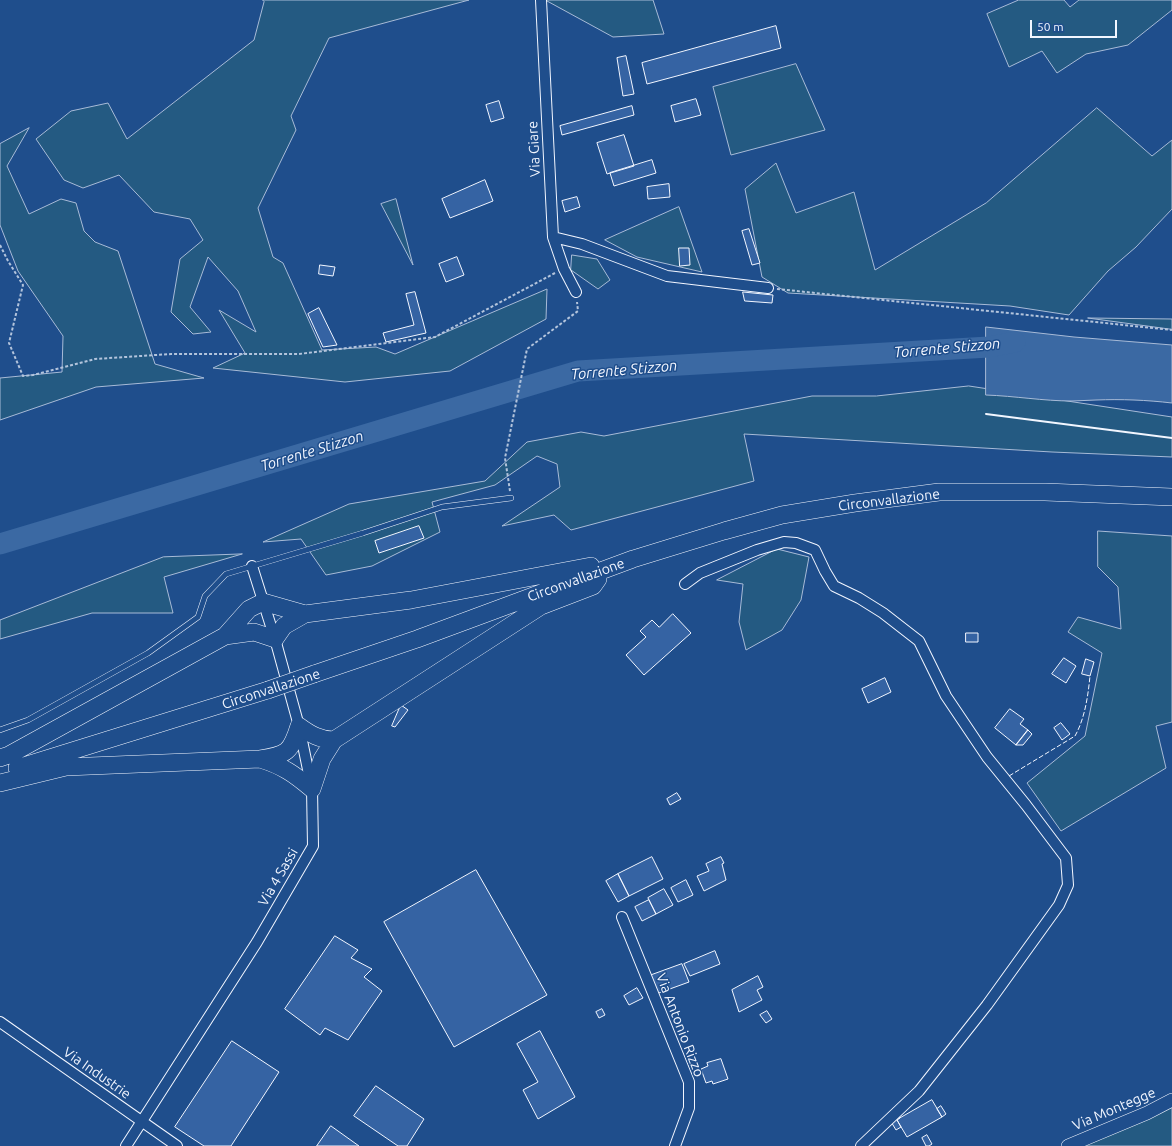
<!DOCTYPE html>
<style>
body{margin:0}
#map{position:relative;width:1172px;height:1146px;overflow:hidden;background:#1f4e8c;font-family:Ubuntu,sans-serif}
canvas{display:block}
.scale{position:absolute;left:1030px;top:20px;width:87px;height:18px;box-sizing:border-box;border:2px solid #f2f6ff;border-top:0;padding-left:5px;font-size:12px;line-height:14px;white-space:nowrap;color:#f2f6ff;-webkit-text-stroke:3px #1f4e8c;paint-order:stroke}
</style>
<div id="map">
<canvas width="1172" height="1146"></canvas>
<div class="scale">50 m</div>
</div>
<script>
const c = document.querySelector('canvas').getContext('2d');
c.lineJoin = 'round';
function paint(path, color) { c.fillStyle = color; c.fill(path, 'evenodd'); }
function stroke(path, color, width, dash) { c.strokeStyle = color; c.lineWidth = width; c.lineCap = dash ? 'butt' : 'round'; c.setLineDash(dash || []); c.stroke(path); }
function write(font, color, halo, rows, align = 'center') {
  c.font = font + ' Ubuntu,sans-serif'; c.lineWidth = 3; c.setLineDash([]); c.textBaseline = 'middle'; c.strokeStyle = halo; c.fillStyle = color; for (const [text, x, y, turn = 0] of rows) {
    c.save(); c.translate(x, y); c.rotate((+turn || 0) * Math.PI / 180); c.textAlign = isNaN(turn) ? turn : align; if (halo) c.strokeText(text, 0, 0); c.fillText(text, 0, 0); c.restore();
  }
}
const green = new Path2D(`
 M263,0H469L329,38L291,116L296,130L258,208L273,257L283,263L322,350L376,347L395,354L547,289L546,319L450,371L345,382L213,368L245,353L219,310L256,332L238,291L208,257L190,307L211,332L193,334L171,312L180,259L203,240L190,219L154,212L119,175L83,188L64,180L36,139L71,111L108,103L127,139L254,40L264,2Z
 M547,0H653L664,34L613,37L547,1Z
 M1019,0H1064L1070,7L1079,0H1172V10L1128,45L1086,54L1057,73L1042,51L1009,67L987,14Z
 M796,64L825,130L731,155L713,87Z
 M1097,108L1152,156L1172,140V209L1136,247L1108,271L1069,315L1010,306L788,293L762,277L745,189L776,163L796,213L854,192L875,270L986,203Z
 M29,128L7,166L29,214L61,199L76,203L84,231L95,242L118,251L155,364L204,378L96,387L0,420V378L62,372L63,336L18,271L0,225V144Z
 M396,199L413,265L381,204Z
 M679,207L702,272L637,257L605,240Z
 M572,255L597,259L610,280L598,289L571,270Z
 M1088,318L1172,319V329Z
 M969,386L1172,417V457L1052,452L744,434L754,481L571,530L554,515L502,526L560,487L557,464L537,456L495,485L432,502L440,532L372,566L326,575L301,539L263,542L349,504L485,481L527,442L581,432L604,436L812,396H876Z
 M1098,531L1172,536V722L1156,726L1166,768L1061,831L1027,783L1085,736L1102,653L1068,632L1078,617L1121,629L1118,587L1098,567Z
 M777,549L809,557L801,600L782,630L746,650L739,622L743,584L717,580Z
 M242,554L164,577L173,613H92L0,639V620L163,557Z
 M1172,1100V1146H1075Z`);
paint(green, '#245a82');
stroke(green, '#a8bbd7', 1);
const water = new Path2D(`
 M986,327L1074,337L1172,345V403C1147,400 1121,399 1096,400C1088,400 1080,401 1072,401C1043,401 1015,396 986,395Z`);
paint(water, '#3b69a3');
stroke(water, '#a8bbd7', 1);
stroke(new Path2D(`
 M0,544L578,371L989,347L1015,342`), '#3b69a3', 21);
const building = new Path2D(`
 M776,26L781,48L647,84L642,63Z
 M626,56L634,94L623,96L617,58Z
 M696,99L701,115L675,122L671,106Z
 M499,101L504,118L491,122L486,105Z
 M632,106L634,115L562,135L560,126Z
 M624,135L634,166L607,174L597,143Z
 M652,160L656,173L614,186L610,173Z
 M485,180L493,201L450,218L442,199Z
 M669,184L670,197L648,199L647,187Z
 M577,197L580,207L565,212L562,201Z
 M749,229L760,263L752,265L742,231Z
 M679,248H689L690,265L680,266Z
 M457,257L464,275L446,282L439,264Z
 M320,265L335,267L333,276L319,274Z
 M415,292L426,333L386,342L383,333L414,325L406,294Z
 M743,292L773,295L772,303L745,301Z
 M319,308L337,345L323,347L308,314Z
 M419,526L424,538L379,553L375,541Z
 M673,614L691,633L644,675L626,655L646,637L640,631L652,620L659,627Z
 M966,633H978V642H966Z
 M1064,658L1076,666L1066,683L1052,674Z
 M1086,659L1094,662L1090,676L1082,674Z
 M885,678L891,692L868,703L862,689Z
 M401,705L408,710L395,727L392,726Z
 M1010,709L1024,719L1020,724L1028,730L1016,745L995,728Z
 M1061,723L1070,734L1062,740L1054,728Z
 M1028,730L1032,734L1023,745H1016Z
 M677,793L681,799L670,805L667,799Z
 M652,857L663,879L629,896L618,874Z
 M721,857L724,863L722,864L726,880L704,891L697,876L709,871L706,864Z
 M476,870L547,995L454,1047L384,922Z
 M618,874L629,896L618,902L606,881Z
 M686,880L693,895L678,902L671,888Z
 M664,889L673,905L656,914L648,898Z
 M649,900L656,914L642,921L635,907Z
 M335,936L358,950L351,958L372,969L364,977L382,991L348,1040L325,1028L320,1035L285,1009Z
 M715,951L720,964L690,976L684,964Z
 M682,964L689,982L656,994L649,976Z
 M758,976L763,987L757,990L762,1000L739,1012L732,990Z
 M637,988L643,998L629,1005L624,996Z
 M602,1009L605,1015L599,1018L596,1012Z
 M767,1011L772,1019L766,1023L760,1015Z
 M540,1031L575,1097L538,1119L523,1090L538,1082L517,1044Z
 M232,1041L279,1072L231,1146H204L175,1127Z
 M721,1059L728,1079L713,1084L712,1081L706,1083L701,1069L708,1066L707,1063Z
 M376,1086L424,1119L407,1146H398L354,1116Z
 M932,1100L942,1117L907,1137L897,1120Z
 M941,1106L946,1114L942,1117L937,1109Z
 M898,1115L900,1118L897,1120L901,1127L896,1130L890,1120Z
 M331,1126L359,1146H317Z
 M927,1135L932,1144L929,1146H926L922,1138Z`);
paint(building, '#3563a3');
stroke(building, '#f2f6ff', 1);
const service = new Path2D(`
 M0,730L28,720L148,653L198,617L205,596L226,574L363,533L442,507L511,498`);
const minor = new Path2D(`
 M541,0L553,237L564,269L576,292
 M553,237L582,244L667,276L768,288
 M685,584L700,573L757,550L784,542L796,543L815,550L825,571L834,586L859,598L883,613L919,641L946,696L987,757L1026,805L1066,858L1068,885L1059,905L987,1005L919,1091L861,1146
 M622,917L689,1082V1108L675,1146
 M0,1022L177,1146
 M126,1146L257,942L313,846L312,789L299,726L275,639L252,566`);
const tertiary = new Path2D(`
 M1068,1146L1147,1113L1172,1100`);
const trunk = new Path2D(`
 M225,636L254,632L275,639L284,626L305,614L411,600L591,566
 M314,674L417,639L633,559L724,531L782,515L855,503L939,492H1045L1172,497
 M0,758L9,755L225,636L249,609L263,602L305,614
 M260,759C283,766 294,774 312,789L322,759L334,740L541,606L593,586L598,579
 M17,768L268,690
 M0,783L66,767L260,759C287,755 291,752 299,726C310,734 320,740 334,740`);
stroke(service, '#f2f6ff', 6);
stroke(minor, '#f2f6ff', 12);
stroke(tertiary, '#f2f6ff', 14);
stroke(trunk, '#f2f6ff', 18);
stroke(new Path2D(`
 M0,245L8,261L23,285L9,343L23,376L33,375L95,359L171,354H299L435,337L555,273
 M777,289L1172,330
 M510,491L505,458L527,349L578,311L577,302`), '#b3c4dc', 2, [3, 2]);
stroke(service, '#1f4e8c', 5);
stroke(minor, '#1f4e8c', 10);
stroke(tertiary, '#1f4e8c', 13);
stroke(trunk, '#1f4e8c', 17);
const trunkBridge = new Path2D(`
 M268,690L314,674`);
stroke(trunkBridge, '#f2f6ff', 18, []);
stroke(trunkBridge, '#1f4e8c', 17);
stroke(new Path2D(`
 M1009,776L1075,736C1085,718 1088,696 1090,676`), '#f2f6ff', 1, [5, 2]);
stroke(new Path2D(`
 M986,414L1172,438`), '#f2f6ff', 2);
write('14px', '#f2f6ff', '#1f4e8c', [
 ["Via Giare",534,149,-93],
 ["Circonvallazione",889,500,-7],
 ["Circonvallazione",576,580,-20],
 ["Circonvallazione",271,689,-18],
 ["Via 4 Sassi",278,877,-60],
 ["Via Antonio Rizzo",680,1025,69],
 ["Via Industrie",97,1073,35],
 ["Via Montegge",1114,1109,-23]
]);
write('italic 15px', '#f2f6ff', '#1f4e8c', [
 ["Torrente Stizzon",947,348,-5],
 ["Torrente Stizzon",624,370,-5],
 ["Torrente Stizzon",312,451,-17]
]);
</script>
